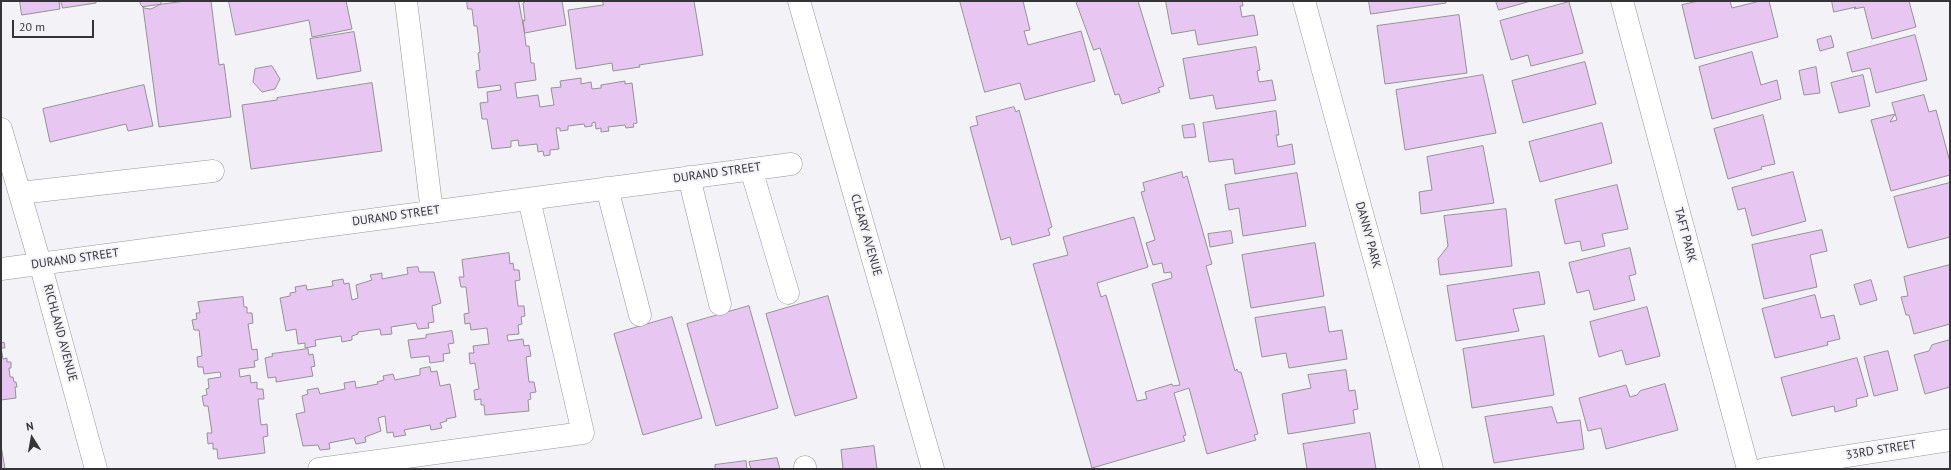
<!DOCTYPE html>
<style>
body{margin:0}
#map{position:relative;width:1951px;height:470px;overflow:hidden;background:#f2f2f7;font-family:"PT Sans",sans-serif}
canvas{display:block}
.frame{position:absolute;inset:0;border:2px solid #353537;pointer-events:none}
.north{position:absolute;left:12px;top:418px;width:40px;height:40px;-webkit-text-stroke:3px #f2f2f7;paint-order:stroke;rotate:349deg;font-size:11px;font-weight:700;line-height:16px;text-align:center;color:#353537}
.north::after{content:'';display:block;margin:auto;width:14px;height:18px;background:#353537;clip-path:polygon(50% 0,100% 100%,50% 72%,0 100%)}
.scale{position:absolute;left:12px;top:20px;width:82px;height:18px;box-sizing:border-box;border:2px solid #353537;border-top:0;padding-left:5px;font-size:12px;line-height:14px;white-space:nowrap;color:#353537;-webkit-text-stroke:3px #f2f2f7;paint-order:stroke}
</style>
<div id="map">
<canvas width="1951" height="470"></canvas>
<div class="frame"></div>
<div class="north">N</div>
<div class="scale">20 m</div>
</div>
<script>
const c = document.querySelector('canvas').getContext('2d');
c.lineJoin = 'round';
function paint(path, color) { c.fillStyle = color; c.fill(path, 'evenodd'); }
function stroke(path, color, width, dash) { c.strokeStyle = color; c.lineWidth = width; c.lineCap = dash ? 'butt' : 'round'; c.setLineDash(dash || []); c.stroke(path); }
function write(font, color, halo, rows, align = 'center') {
  c.font = font + ' "PT Sans",sans-serif'; c.lineWidth = 4; c.setLineDash([]); c.textBaseline = 'middle'; c.strokeStyle = halo; c.fillStyle = color; for (const [text, x, y, turn = 0] of rows) {
    c.save(); c.translate(x, y); c.rotate((+turn || 0) * Math.PI / 180); c.textAlign = isNaN(turn) ? turn : align; if (halo) c.strokeText(text, 0, 0); c.fillText(text, 0, 0); c.restore();
  }
}
const building = new Path2D(`
 M20,1H59L60,9L22,15Z
 M61,1H96V3L63,8Z
 M140,1H161V4L151,9L144,8L141,5Z
 M186,1H211L219,65L224,64L231,117L159,127L143,7Z
 M229,1H346L352,29L312,37L309,20L236,35Z
 M467,1H526L523,3L525,21L523,20L526,46H529L531,63H534L536,80L515,83L517,98L538,95L540,107L554,105L551,88L561,87L560,81L581,78V84L591,82L592,89L601,88V85L625,81V84L632,83L637,123L633,124L634,127L626,128L625,125L608,127L609,131L601,132V128L596,129L595,122L592,123V126L585,127L584,124L568,126V130L560,131V128H556L559,149L550,150V155L544,156L543,151L538,152L537,144L519,146L518,140L511,141V147L492,149L487,119H482L480,103L488,102L487,92L501,90L500,85L478,88L476,71L480,70L478,53L480,52L477,26H474L472,9H468Z
 M519,1H562L566,25L525,33Z
 M603,1H694L703,55L639,65L640,67L613,71L612,63L576,69L568,10L603,5Z
 M960,1H1023L1030,30L1024,31L1028,45L1081,31L1095,81L1025,100L1020,83L985,92Z
 M1076,1H1138L1164,86L1158,88L1160,92L1122,104L1119,94L1115,95L1100,48L1094,50Z
 M1166,1H1242L1243,6H1240L1242,17L1254,15L1258,35L1198,45L1195,30L1172,34Z
 M1369,1H1446V3L1371,14Z
 M1496,1H1531L1499,10Z
 M1699,1H1730L1732,8L1760,1H1769L1778,37L1695,59L1682,5Z
 M1832,1H1909L1916,27L1872,39L1864,7L1854,9L1856,7L1834,12Z
 M1569,2L1583,53L1531,66L1528,55L1511,60L1500,21Z
 M1459,15L1467,73L1385,84L1377,26Z
 M354,32L361,71L317,79L310,39Z
 M1915,35L1927,80L1876,93L1870,68L1852,72L1847,53Z
 M1831,36L1834,47L1820,51L1817,40Z
 M1256,47L1260,70L1257,71L1259,82L1272,80L1276,100L1216,109L1213,95L1190,99L1183,59Z
 M1752,52L1761,85L1777,80L1781,99L1712,119L1699,67Z
 M1585,62L1596,104L1523,123L1512,81Z
 M272,66L280,79L275,89L262,92L253,82L255,69Z
 M1816,67L1820,93L1804,95L1799,71Z
 M1483,75L1496,133L1405,150L1396,90Z
 M1863,75L1870,106L1839,113L1831,83Z
 M372,83L382,151L251,169L242,105L277,100V98Z
 M144,85L153,126L128,131L126,124L50,142L43,109Z
 M1924,95L1929,112L1936,110L1950,162V175L1891,191L1871,120L1895,114L1890,122L1897,120L1892,103Z
 M1014,107L1016,112L1019,110L1052,227L1048,229L1050,235L1012,245L1010,237L1001,240L970,127L978,125L976,117Z
 M1276,111L1279,135H1276L1278,147L1292,144L1295,164L1235,174L1233,159L1209,162L1203,123Z
 M1763,115L1775,164L1761,167L1762,169L1728,179L1714,129Z
 M1602,123L1612,163L1540,182L1529,142Z
 M1194,124L1196,137L1184,138L1182,126Z
 M1483,146L1494,203L1421,214L1419,192L1432,190L1427,157Z
 M1182,172L1183,178L1187,176L1212,264L1206,266L1235,371L1237,369L1238,372H1241L1258,434L1254,435L1256,440L1207,454L1189,388L1174,393L1186,435L1183,436L1185,441L1092,468L1033,264L1068,255L1063,237L1134,217L1148,267L1097,283L1101,297L1106,295L1137,401L1147,399L1145,392L1172,384L1173,386L1180,385L1152,284L1172,278L1171,272L1164,273L1162,263L1153,265L1146,243L1155,240L1141,192L1145,191L1143,183Z
 M1793,172L1806,221L1752,236L1745,208L1738,210L1732,188Z
 M1297,173L1306,226L1243,236L1239,208L1229,210L1225,185Z
 M1950,183V237L1908,248L1894,197Z
 M1617,185L1628,229L1602,234L1605,246L1582,251L1580,241L1565,244L1555,200Z
 M1506,209L1512,266L1440,275L1438,259L1448,246L1444,216Z
 M1822,230L1827,251L1810,255L1817,287L1764,299L1752,245Z
 M1231,231L1233,243L1210,247L1208,234Z
 M1315,243L1324,296L1251,308L1242,255Z
 M1630,248L1636,274L1629,276L1635,300L1594,310L1589,290L1577,293L1569,263Z
 M509,253L510,264L513,263L514,270H519L520,280L515,281L518,306H524L525,316L521,317L522,324L518,325L519,334L507,335L508,341L523,339L524,346L529,345L531,356L526,357L529,382H534L536,392L530,393L531,399L528,400L529,411L485,415L484,405H481V399L475,400L474,390L479,389L475,363L470,364L469,353H474L473,346L489,344L487,328L471,330L470,323L465,324L464,314L469,313L466,287H461L459,277H464L462,260Z
 M1950,265V324L1914,334L1909,315H1906L1901,297L1908,296L1904,277Z
 M418,267L419,272H434L441,303L432,306L434,322L428,323L429,328L418,329L416,323L391,327L392,334L381,335L380,329L358,332V334L352,336V340L342,342L341,336L315,340L316,346L305,348V343L298,344L296,329L286,331L280,298L290,296V293L296,292L295,287L306,285L307,290L333,286L332,281L343,279L344,284L349,283L352,300L358,298L356,285L372,280L370,275L382,273V279L408,274L407,268Z
 M1539,272L1545,304L1513,309L1519,331L1456,341L1447,286Z
 M1871,280L1877,300L1860,305L1854,285Z
 M1815,295L1821,318L1834,315L1840,339L1827,342L1828,345L1775,358L1762,309Z
 M828,296L857,398L795,416L766,314Z
 M243,297L244,307H247V313H252L253,323L248,324L252,350L257,349L258,360L254,361L255,367L239,369L240,377L250,375L251,383L257,382V389H263L264,399H258L261,425L267,424L268,436L263,437L265,453L218,459L217,449H213V443L208,444L207,433H212L208,406H204L202,396L207,395L206,389L209,388L208,379L221,377L220,372L204,374L203,367H198L197,357L202,356L199,330H194L192,320L197,319L196,313H200L198,302Z
 M749,306L778,408L716,426L687,324Z
 M1325,307L1329,332L1342,330L1347,359L1289,368L1286,353L1262,357L1255,318Z
 M1647,307L1660,356L1626,365L1622,350L1599,357L1590,322Z
 M672,317L702,418L643,435L614,334Z
 M452,331L454,343L448,344L450,353L443,354L444,361L430,363L429,356L411,358L408,340L426,338V335Z
 M1544,336L1554,395L1472,408L1463,349Z
 M1950,340V387L1925,394L1914,355L1929,351L1932,345Z
 M1,341V343L4,342L5,348H1L3,359L7,358V362H11V368H9L10,377H13L14,382H16L17,387H15L16,398L1,400Z
 M308,349L309,355L313,354L315,366L311,367L313,376L276,382V377L268,378L265,358L273,356L272,354Z
 M1888,351L1898,390L1874,396L1864,357Z
 M1857,358L1868,396L1856,399L1857,406L1835,412L1834,406L1792,416L1781,378Z
 M430,367L431,372L437,371L440,386L450,384L456,417L446,419L447,421L440,423L442,428L431,430L430,425L404,430L406,435L394,437L393,432L387,433L385,416L378,418L381,431L365,437L366,442L356,444L354,438L329,443L330,449L320,450L318,445L303,446L296,414L305,412L302,396L308,394L307,390L318,388L320,394L345,389L344,383L355,381L356,388L362,387L378,384L377,382L384,380L383,376L393,374L395,380L420,375V369Z
 M1346,370L1349,391L1355,390L1358,409L1353,410L1355,423L1288,434L1282,394L1311,388L1308,375Z
 M1665,384L1678,430L1606,449L1601,428L1588,431L1579,398L1626,385L1630,397L1637,395L1640,391Z
 M1552,407L1557,423L1580,420L1584,449L1494,463L1485,417Z
 M1370,433L1376,469H1307L1303,444Z
 M1,446L5,469H1Z
 M874,446L877,469H843L841,450Z
 M777,458L780,469H751L749,462Z
 M746,461L747,469H715V465Z`);
paint(building, '#e7c7f2');
stroke(building, '#949195', 1);
const minor = new Path2D(`
 M406,1L432,212
 M799,1L933,469
 M1304,1L1432,469
 M1622,1L1748,469
 M1,129L40,263L96,469
 M751,169L788,293
 M689,177L720,304
 M607,188L640,315
 M20,193L213,171
 M1,269L791,164
 M805,467V469
 M319,469L583,433L529,199
 M1764,469L1950,440`);
stroke(minor, '#96969b', 23);
stroke(minor, '#fff', 22);
write('12px', '#353537', '#f2f2f7', [
 ["DURAND STREET",717,173,-8],
 ["DURAND STREET",396,216,-8],
 ["CLEARY AVENUE",866,235,74],
 ["DANNY PARK",1368,235,75],
 ["TAFT PARK",1685,235,75],
 ["DURAND STREET",75,259,-8],
 ["RICHLAND AVENUE",60,333,75],
 ["33RD STREET",1881,450,-9]
]);
</script>
